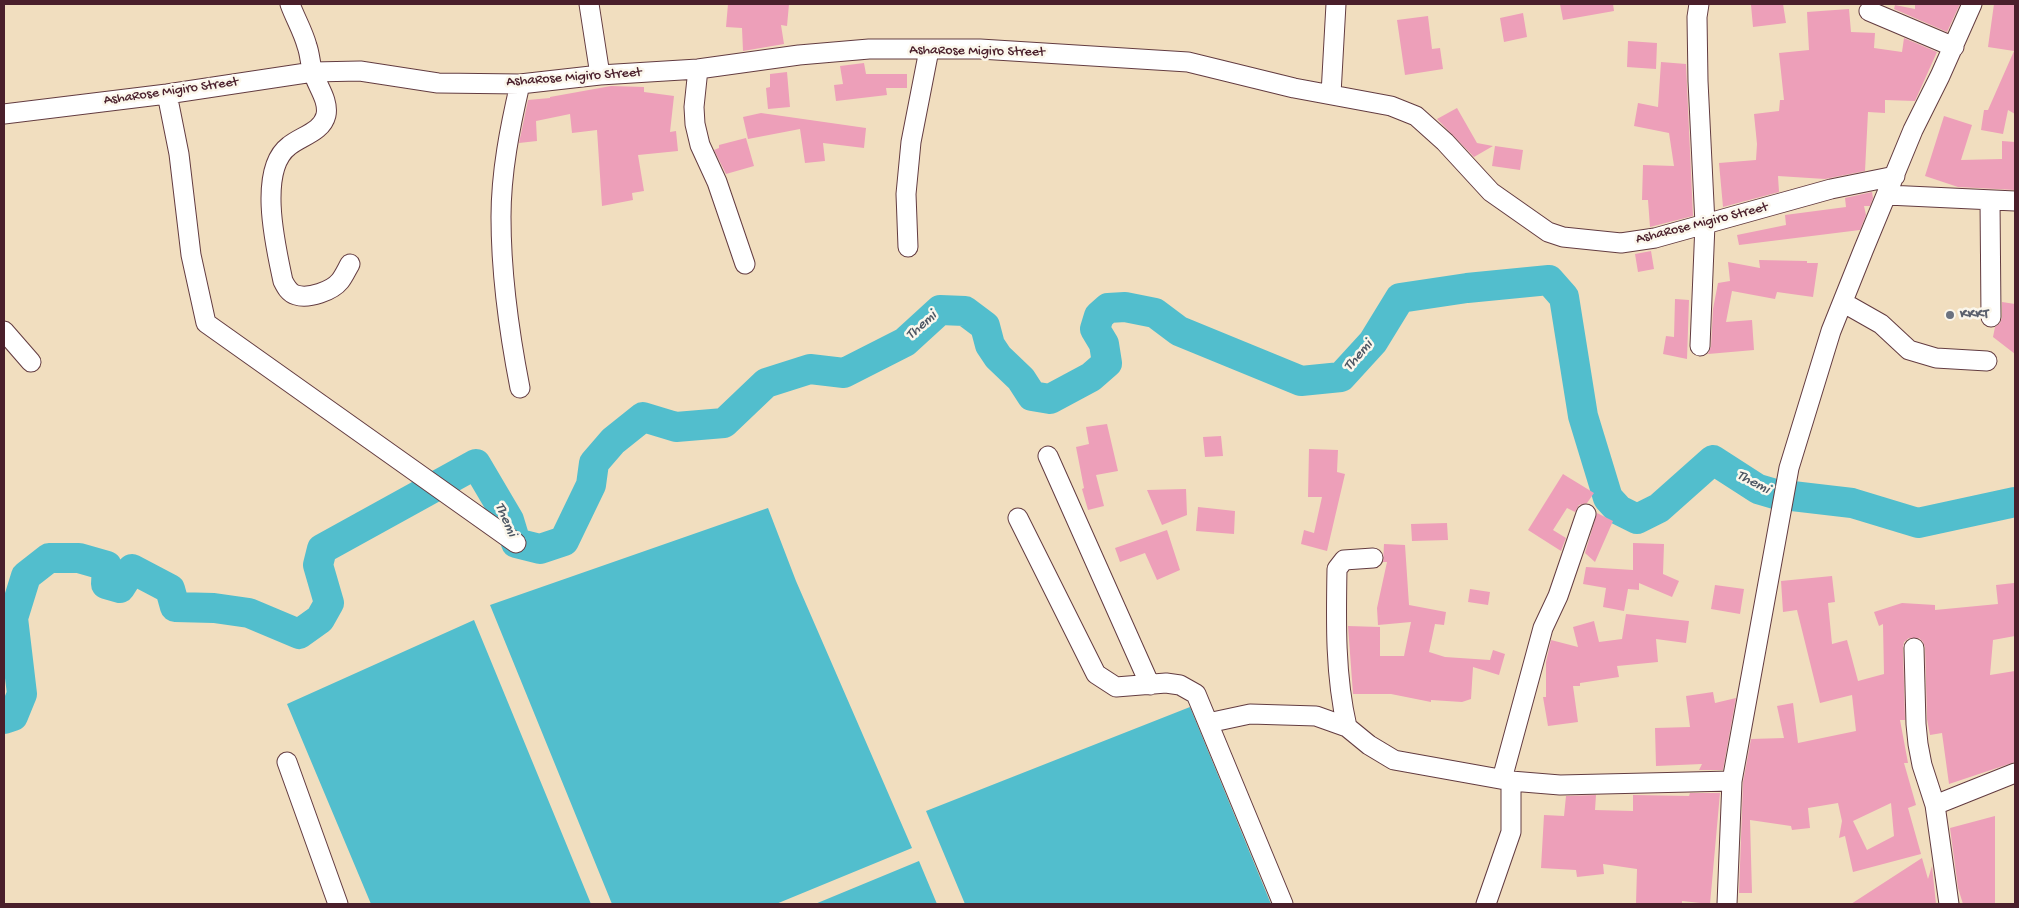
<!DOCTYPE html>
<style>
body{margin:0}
#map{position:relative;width:2019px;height:908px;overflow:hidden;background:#f1debf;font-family:"Gochi Hand",sans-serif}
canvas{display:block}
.frame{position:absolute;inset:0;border:5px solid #4a1f2b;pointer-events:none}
</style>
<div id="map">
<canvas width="2019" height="908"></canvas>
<div class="frame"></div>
</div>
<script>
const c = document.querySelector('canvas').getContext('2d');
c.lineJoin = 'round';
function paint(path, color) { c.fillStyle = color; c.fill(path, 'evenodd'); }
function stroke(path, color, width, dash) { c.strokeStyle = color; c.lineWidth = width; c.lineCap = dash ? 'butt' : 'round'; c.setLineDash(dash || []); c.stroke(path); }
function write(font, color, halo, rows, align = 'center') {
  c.font = font + ' "Gochi Hand",sans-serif'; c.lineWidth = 5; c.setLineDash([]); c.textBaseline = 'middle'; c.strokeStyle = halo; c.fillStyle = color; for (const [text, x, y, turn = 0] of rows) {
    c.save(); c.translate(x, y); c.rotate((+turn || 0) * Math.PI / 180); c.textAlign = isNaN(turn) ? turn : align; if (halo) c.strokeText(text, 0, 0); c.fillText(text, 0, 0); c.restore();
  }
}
paint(new Path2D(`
 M768,508L796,581L912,848L776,904H612L490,605Z
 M474,620L591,904H371L287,704Z
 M1190,707L1271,904H965L926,811Z
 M919,861L937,904H815Z`), '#52becd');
stroke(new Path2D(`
 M4,719L13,716L22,694L13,618L26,576L49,558H79L107,566L106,584L120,588L132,569L170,589L175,607L214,608L249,613L299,634L320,619L329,603L318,565L322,549L476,464L509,520L516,543L540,549L564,541L591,485L594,463L613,441L643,417L676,427L724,423L766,383L810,369L844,373L905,342L940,310L965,311L985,326L990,345L998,357L1021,379L1032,396L1050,399L1091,377L1107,363L1104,344L1095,329L1099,316L1108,308L1125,307L1155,313L1179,331L1301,381L1341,377L1373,342L1400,298L1467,288L1549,280L1564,297L1583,416L1608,498L1619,510L1637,519L1659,508L1713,460L1758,489L1775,494L1852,503L1918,523L2015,502`), '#52becd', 30);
paint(new Path2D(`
 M728,4H789L787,26L781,25L784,44L743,51L742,28L726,27Z
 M1560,4H1613L1614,11L1563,20Z
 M1762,4H1783L1786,23L1753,27L1751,5Z
 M1915,4H1960L1947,32L1894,9L1895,5L1915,9Z
 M1994,4H2015V114L2008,110L2003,134L1981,130L1984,110H1988L2014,51L1988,47Z
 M1849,9L1851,32L1875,33L1874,48L1902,52L1904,38L1937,52L1915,101L1885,100V113L1868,112L1865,171L1825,179L1778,176L1779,192L1723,207L1719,163L1756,160L1757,144L1754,114L1779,111L1780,100H1784L1779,53L1809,50L1807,12Z
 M1523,13L1527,37L1504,42L1500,18Z
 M1428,16L1432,49L1440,48L1443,69L1405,75L1397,20Z
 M1628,41L1657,43L1656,69L1627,67Z
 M1661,62L1686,64L1693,216L1650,227L1648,200H1642L1643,165L1674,166L1669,133L1634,126L1638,103L1658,107Z
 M864,63L866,74H907V88H886L887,95L836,101L834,85L843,84L840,66Z
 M787,72L790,107L768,109L766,88L770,87V74Z
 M611,86L644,87V92L674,96L670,132L676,131L678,151L638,155L644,191L632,193L633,200L602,206L597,130L572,133L570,114L536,121L537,141L519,143L528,100L550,98V97Z
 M1457,108L1477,143L1493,146L1474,157L1439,121L1437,119Z
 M761,113L866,128L864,148L823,143L825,161L805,163L800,129L748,139L743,117Z
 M1944,116L1972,125L1961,160L2002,159V141L2015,142V190L1958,187L1925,176Z
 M746,138L754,166L726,174L714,150L719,148V145Z
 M1495,146L1523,150L1520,170L1492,166Z
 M1872,192L1873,198L1870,206H1864L1866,215L1860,230L1739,245L1737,235L1786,225L1785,215L1846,207L1845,198Z
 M1651,251L1654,269L1638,272L1635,254Z
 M1759,260L1807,261V263H1818L1813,297L1777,292L1775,299L1732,291L1726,322L1752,320L1754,350L1708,354L1711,346L1713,309L1718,283L1730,281L1728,262L1760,268Z
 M1675,299L1689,300L1687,359L1663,354L1666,336L1674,337Z
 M2002,302L2015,304V354L1993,337L1995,327L2000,323L2002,317Z
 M1107,424L1118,471L1096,475L1104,506L1088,510L1082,489L1084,488L1076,447L1089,444L1086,427Z
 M1221,436L1223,456L1205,457L1203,437Z
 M1309,449L1338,450L1337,472L1345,474L1327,551L1301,544L1304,530L1314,533L1322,497H1308Z
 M1563,474L1594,493L1587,503L1579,505L1575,512L1567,508L1553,530L1566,538L1561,551L1528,530Z
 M1186,489L1187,515L1162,525L1147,490Z
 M1198,507L1235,511L1234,534L1196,531Z
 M1597,513L1613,521L1595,562L1585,553Z
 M1447,523L1448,540L1412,541L1411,524Z
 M1167,530L1180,570L1157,580L1145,553L1120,562L1115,548Z
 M1633,543L1664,544L1663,574L1679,581L1672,597L1639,583V590L1628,589L1624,611L1603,607L1606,588L1583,584L1586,567L1633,570Z
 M1384,544L1405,545L1409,605L1446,612L1444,625L1435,624L1429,652L1445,657L1490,660L1493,650L1505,654L1499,675L1473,667L1471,699L1462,702L1431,700V702L1391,694H1353L1348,626L1380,627V656H1404L1411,622L1378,625L1377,608L1387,562H1383Z
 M1832,576L1835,602L1828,603L1832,644L1847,640L1858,681L1884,674L1883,624L1879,626L1874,612L1902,603L1935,605V610L1998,604L1996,585L2014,583L2015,636L1993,640L1990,675L2015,671V762L1949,784L1942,733L1930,735L1927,719L1925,647L1923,642L1919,638H1909L1904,642L1903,648L1905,720H1900L1908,763H1904L1916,805L1908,808L1921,854L1853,872L1845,836L1839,838L1842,821L1838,803L1808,808L1810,828L1792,830L1791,826L1750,820L1752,893H1739L1743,782L1751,739L1784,738L1777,706L1793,703L1798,743L1856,731L1852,695L1820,703L1797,610L1783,612L1781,581ZM1891,803L1894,836L1867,850L1853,821Z
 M1715,585L1744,589L1740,614L1711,609Z
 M1470,589L1490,592L1488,605L1468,602Z
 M1626,614L1689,621L1686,643L1656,639L1658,662L1617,666L1619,677L1580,683V686H1573L1578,722L1548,726L1543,697H1546V662L1551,640L1578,647L1573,627L1594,621L1599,642L1622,639Z
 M1713,692L1715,703L1736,698L1723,770H1699L1702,764L1656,766L1655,728L1690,727L1686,696Z
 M1690,793H1720L1710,904L1682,901V904H1636L1637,869L1603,864L1604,874L1577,877L1576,870L1541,868L1544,815L1564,816L1566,796L1596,795L1595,810L1633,811V795L1689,796Z
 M1995,816V904H1963L1958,888L1950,828Z
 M1922,858L1928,879L1932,866L1936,904H1851Z`), '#ed9fb9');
const minor = new Path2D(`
 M290,4C295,18 303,31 307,46C310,54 310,64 313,72C317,86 329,100 326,115C322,132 301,136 289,146C257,170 276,248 283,281C286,287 289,293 296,295C309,299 332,291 340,281C344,276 347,269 350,264
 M589,4L600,75
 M1699,4L1697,17L1698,81L1705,224L1700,346
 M1869,11L1954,47
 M698,69L694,107L695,124L700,145L717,182L745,264
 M520,84C510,127 501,172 501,217C501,274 509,332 520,388
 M167,94L179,154L191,255L206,323L516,543
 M1331,94L1336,4
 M4,114L167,94L313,72L360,71L438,83L520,84L600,75L698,69L799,55L869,49H980L1188,62L1294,88L1391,106L1416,116L1445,142L1491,192L1548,232L1563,237L1621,243L1655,238L1831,189L1895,176
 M1887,195L2015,201
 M1990,200L1991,317
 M908,247L906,194L911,142L929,50
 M1844,303L1881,324L1909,350L1936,358L1987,361
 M4,331L31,362
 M1048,456L1150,685
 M1018,518L1096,674L1116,687L1166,683L1180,685L1196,694L1283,904
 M1914,648L1916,724L1918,744L1922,765L1935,805L1949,904
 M1208,723L1250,714L1316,716L1347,727L1369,745L1394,760L1511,781L1560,785L1732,781
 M1347,727C1335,675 1336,622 1337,569L1344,560L1373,558
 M287,762L338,904
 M1502,779L1543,628L1558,596L1586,514
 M1935,805L2015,773
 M1486,904L1511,832V781
 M1727,904L1732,781L1789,468L1831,331L1863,251L1913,130L1940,76L1972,4`);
stroke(minor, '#633c41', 21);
stroke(minor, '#fff', 19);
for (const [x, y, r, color] of [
 [1950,315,5,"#6b7280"]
]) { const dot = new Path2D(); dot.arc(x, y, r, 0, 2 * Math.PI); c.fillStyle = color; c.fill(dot); stroke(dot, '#fbf7ec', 2); }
write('14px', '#4a1f2b', '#fbf7ec', [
 ["AshaRose Migiro Street",977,52,1],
 ["AshaRose Migiro Street",574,78,-4],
 ["AshaRose Migiro Street",171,92,-8],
 ["AshaRose Migiro Street",1702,224,-14]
]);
write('bold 14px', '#5b616d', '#fbf7ec', [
 ["KKKT",1960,315]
], 'left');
write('italic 15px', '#4d5764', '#fbf7ec', [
 ["Themi",922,326,-42],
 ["Themi",1359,356,-49],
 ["Themi",1753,483,27],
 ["Themi",505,520,66]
]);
</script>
